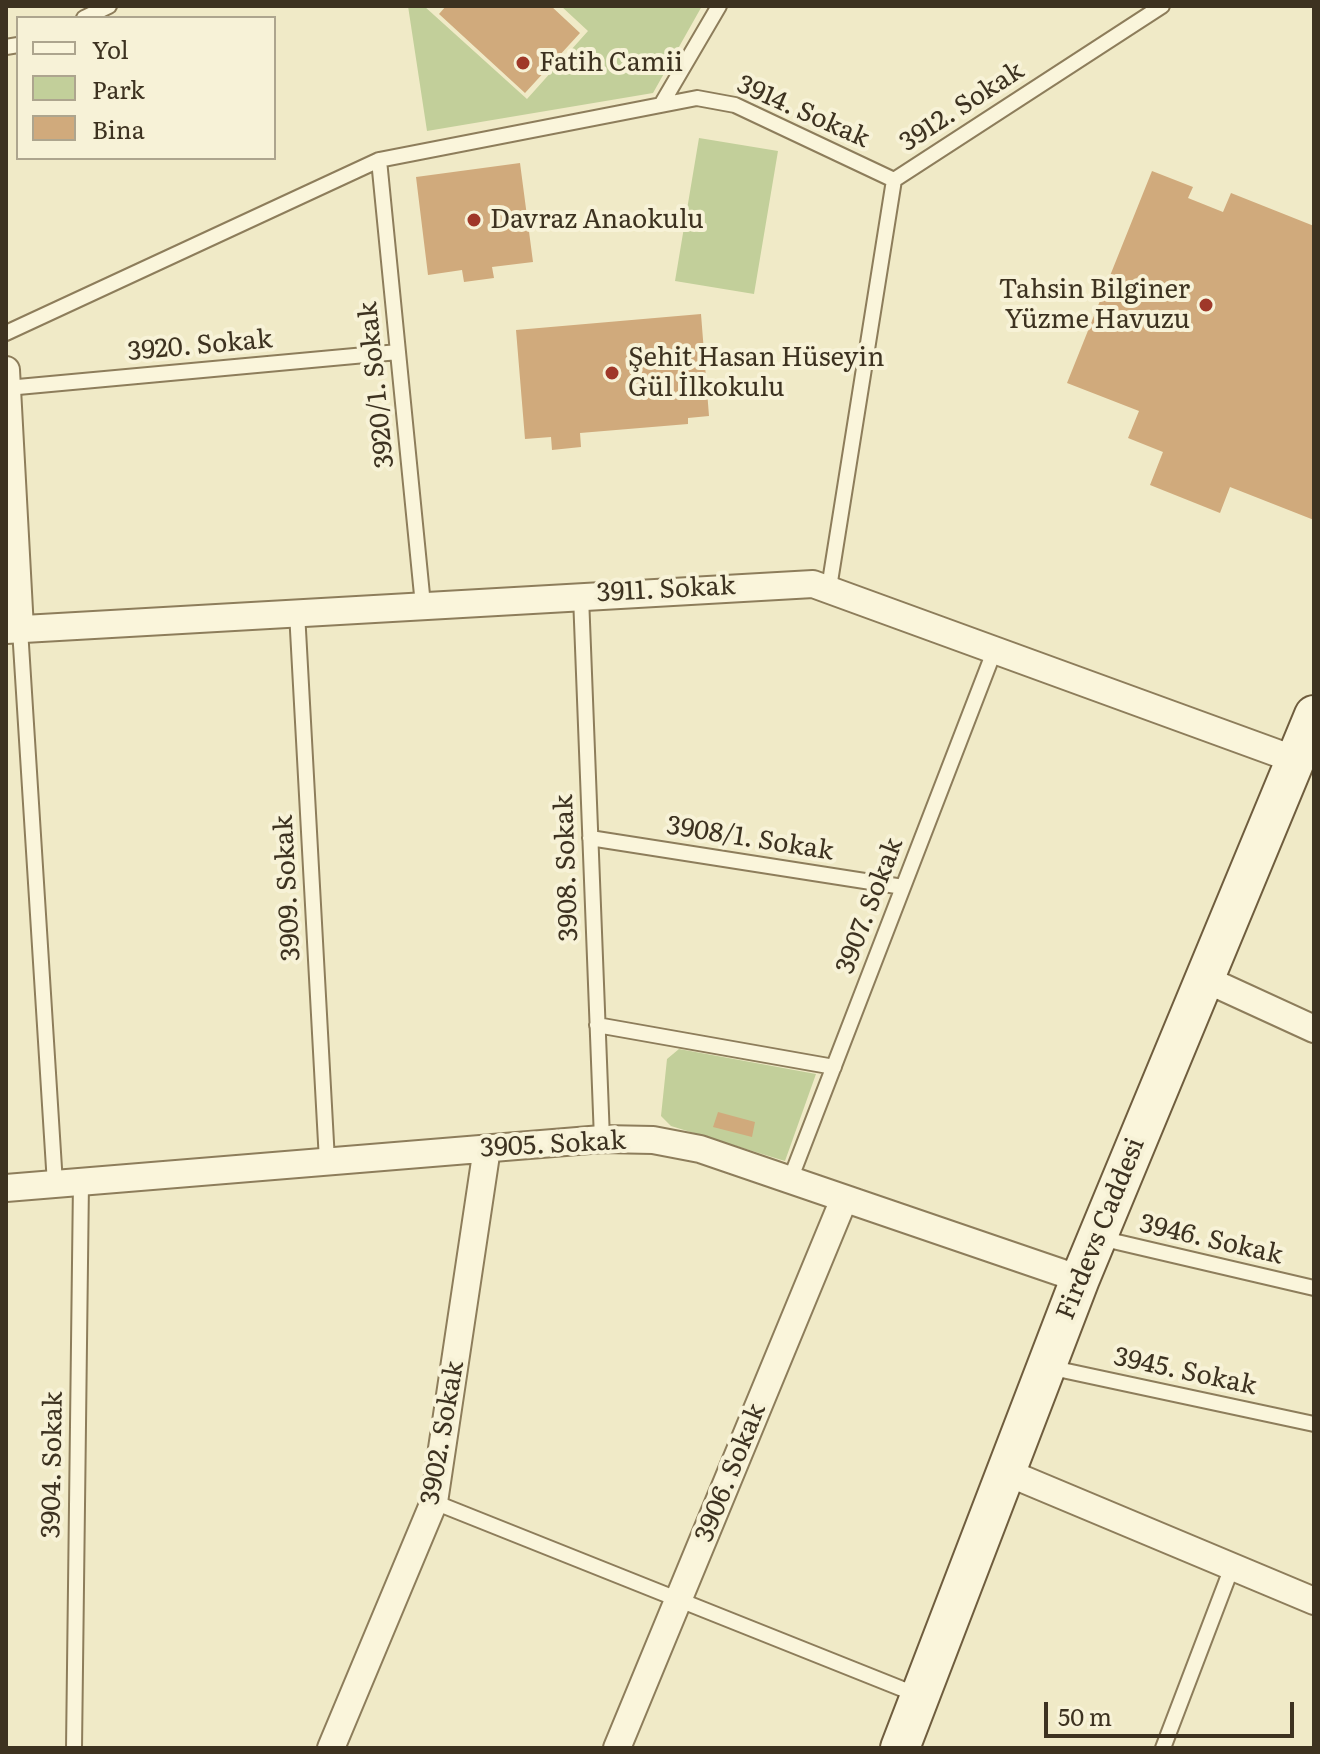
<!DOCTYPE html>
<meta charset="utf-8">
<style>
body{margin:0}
#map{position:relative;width:1320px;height:1754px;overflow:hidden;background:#f0eac7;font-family:Literata,serif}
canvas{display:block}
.frame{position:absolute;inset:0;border:8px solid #3d3220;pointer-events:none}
.legend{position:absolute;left:16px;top:16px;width:260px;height:144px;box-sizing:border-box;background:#f7f2d7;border:2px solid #ada58e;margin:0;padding:10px 14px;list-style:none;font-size:24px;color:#3d3220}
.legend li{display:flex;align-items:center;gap:16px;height:40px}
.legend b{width:40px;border:2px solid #ada58e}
.scale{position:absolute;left:1044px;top:1702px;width:250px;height:36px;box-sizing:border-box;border:4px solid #3d3220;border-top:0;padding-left:10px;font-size:24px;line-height:28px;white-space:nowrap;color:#3d3220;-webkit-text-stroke:6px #f7f2d7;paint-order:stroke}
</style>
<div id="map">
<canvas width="1320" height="1754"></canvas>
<div class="frame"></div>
<ul class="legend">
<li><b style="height:10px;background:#faf5db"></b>Yol</li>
<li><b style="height:22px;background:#c2cf9a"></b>Park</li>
<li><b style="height:22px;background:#d0aa7c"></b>Bina</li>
</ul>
<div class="scale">50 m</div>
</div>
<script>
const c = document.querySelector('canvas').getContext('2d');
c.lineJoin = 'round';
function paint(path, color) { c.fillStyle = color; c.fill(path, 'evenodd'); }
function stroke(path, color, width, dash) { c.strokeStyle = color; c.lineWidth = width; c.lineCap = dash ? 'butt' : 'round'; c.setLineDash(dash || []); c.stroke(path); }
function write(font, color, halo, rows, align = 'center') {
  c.font = font + ' Literata,serif'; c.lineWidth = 8; c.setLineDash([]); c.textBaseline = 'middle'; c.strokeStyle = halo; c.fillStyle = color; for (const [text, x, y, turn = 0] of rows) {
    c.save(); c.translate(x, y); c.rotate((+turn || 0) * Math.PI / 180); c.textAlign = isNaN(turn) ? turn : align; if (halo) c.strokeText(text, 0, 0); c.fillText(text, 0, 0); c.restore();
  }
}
paint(new Path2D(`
 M408,6H424L527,99L588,31L561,6H702L653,93L427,131Z
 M699,138L778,151L754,294L675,281Z
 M679,1049L816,1074L785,1161L671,1126L661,1116L667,1059Z`), '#c2cf9a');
paint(new Path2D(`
 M446,6H551L580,33L525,93L439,14Z
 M520,163L533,262L492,267L494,278L464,282L462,270L428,275L416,177Z
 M1152,171L1193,187L1188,198L1223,212L1231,193L1314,226V520L1230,487L1220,513L1150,485L1163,452L1128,438L1139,411L1067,383Z
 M701,314L709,416L688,418V424L580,433L581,447L552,450L551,437L525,439L516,330Z
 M718,1112L755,1122L752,1137L713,1127Z`), '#d0aa7c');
const lane = new Path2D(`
 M719,6L661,105L697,98L735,105L894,180
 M84,18L109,6
 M6,47L18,45
 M379,160L423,605
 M6,333L379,160L661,105
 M7,388L398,352
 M829,588L894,180L1162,6
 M581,596L602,1139
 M297,612L327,1161
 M20,629L55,1184
 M590,838L903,887
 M597,1025L834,1067
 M790,1180L995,649
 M1100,1238L1314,1288
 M1048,1367L1314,1424
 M434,1502L920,1696
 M74,1748L81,1182
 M1163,1748L1232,1567`);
const street = new Path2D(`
 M6,370L20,629
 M6,630L813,584L1296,760
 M1205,979L1314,1029
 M6,1188L602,1139L653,1140L700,1149L1080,1279
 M1006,1472L1314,1601
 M331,1748L434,1502L487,1148
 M617,1748L844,1199`);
const secondary = new Path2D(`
 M900,1748L1080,1279L1314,715`);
stroke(lane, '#8d7d5b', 18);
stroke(street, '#8d7d5b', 30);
stroke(secondary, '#6f5d3e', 42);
stroke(lane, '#faf5db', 14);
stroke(street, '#faf5db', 26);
stroke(secondary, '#faf5db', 38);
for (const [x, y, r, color] of [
 [523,63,8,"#9f3829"],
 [474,220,8,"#9f3829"],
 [1206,305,8,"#9f3829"],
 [612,373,8,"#9f3829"]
]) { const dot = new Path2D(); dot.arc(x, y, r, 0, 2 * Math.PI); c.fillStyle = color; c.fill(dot); stroke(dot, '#f7f2d7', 3); }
write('26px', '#3d3220', '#f7f2d7', [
 ["Fatih Camii",539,63],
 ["Davraz Anaokulu",490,220],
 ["Tahsin Bilginer",1190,290,"right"],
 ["Yüzme Havuzu",1190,320,"right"],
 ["Şehit Hasan Hüseyin",628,358],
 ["Gül İlkokulu",628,388]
], 'left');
write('26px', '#3d3220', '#f7f2d7', [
 ["3912. Sokak",962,107,-33],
 ["3914. Sokak",803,112,24],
 ["3920. Sokak",200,346,-5],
 ["3920/1. Sokak",377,385,-96],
 ["3911. Sokak",666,590,-3],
 ["3908/1. Sokak",750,839,9],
 ["3908. Sokak",567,868,-92],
 ["3909. Sokak",288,888,-93],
 ["3907. Sokak",870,906,-69],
 ["3905. Sokak",553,1145,-3],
 ["Firdevs Caddesi",1101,1229,-68],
 ["3946. Sokak",1211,1240,13],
 ["3945. Sokak",1185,1372,12],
 ["3902. Sokak",443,1433,-80],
 ["3904. Sokak",53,1465,-89],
 ["3906. Sokak",731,1473,-68]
]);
</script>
